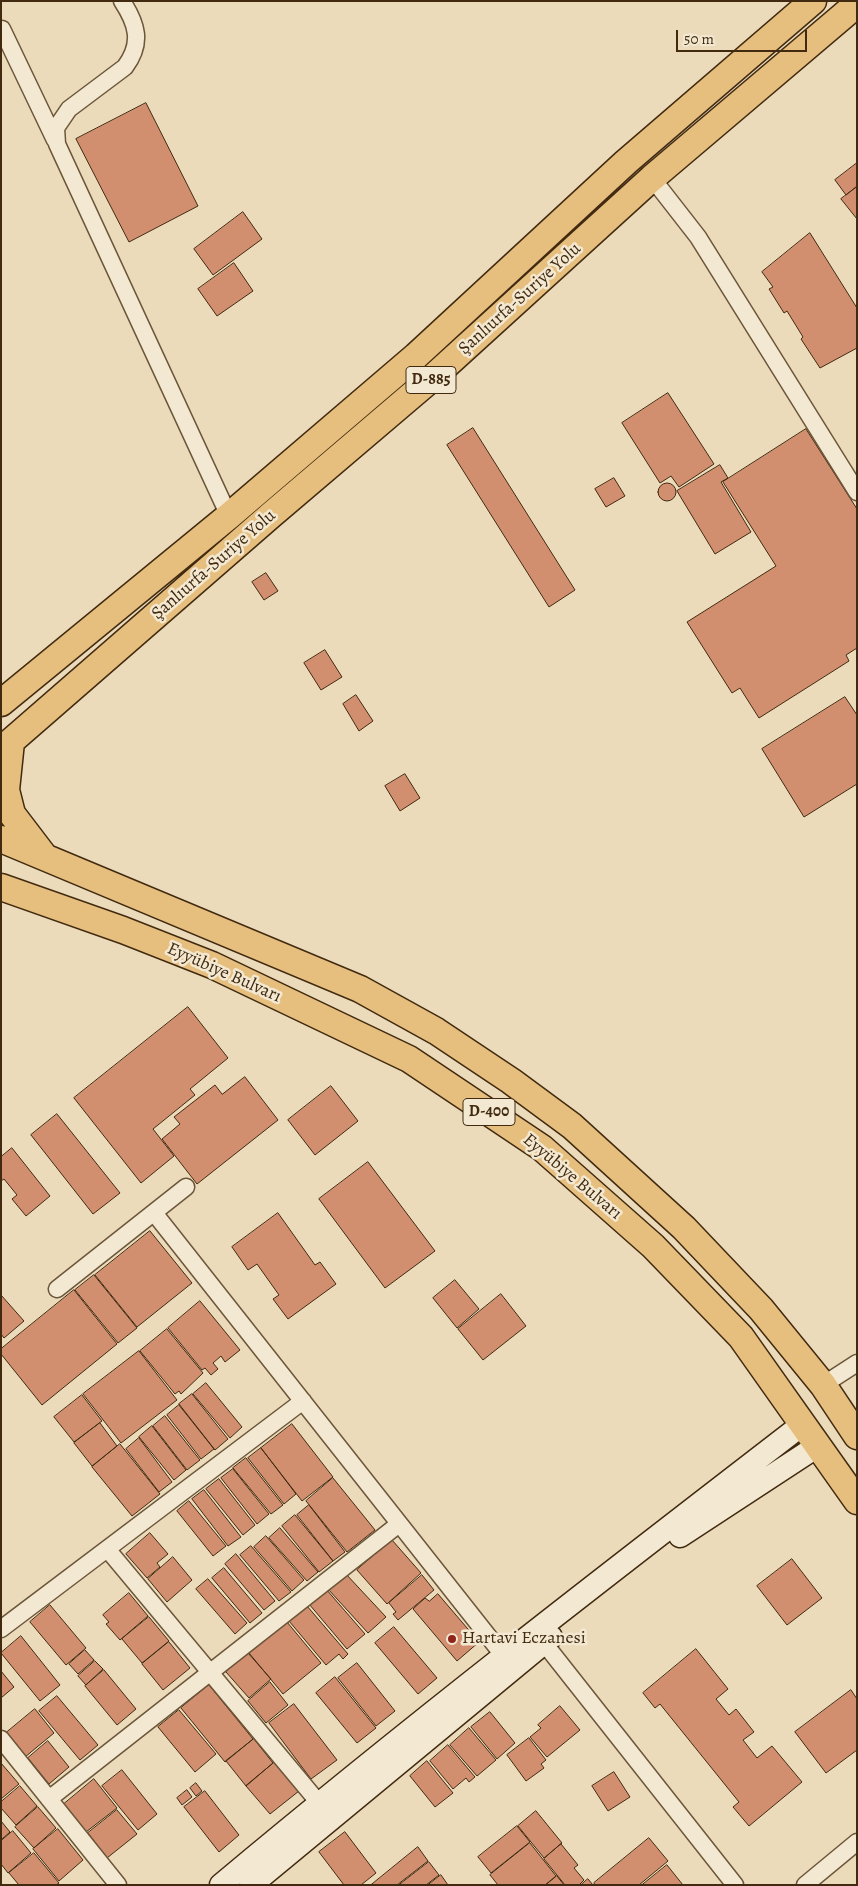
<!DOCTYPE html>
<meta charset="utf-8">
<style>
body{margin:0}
#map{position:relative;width:858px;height:1886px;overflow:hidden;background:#ecdbba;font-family:Alegreya,serif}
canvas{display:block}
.frame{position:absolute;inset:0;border:2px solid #412a10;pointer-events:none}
.scale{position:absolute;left:676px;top:30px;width:131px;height:22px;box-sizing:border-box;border:2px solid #412a10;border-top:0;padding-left:6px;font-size:15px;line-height:18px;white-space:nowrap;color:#412a10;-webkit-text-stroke:4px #f3e8d2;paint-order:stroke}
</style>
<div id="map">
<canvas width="858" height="1886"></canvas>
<div class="frame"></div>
<div class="scale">50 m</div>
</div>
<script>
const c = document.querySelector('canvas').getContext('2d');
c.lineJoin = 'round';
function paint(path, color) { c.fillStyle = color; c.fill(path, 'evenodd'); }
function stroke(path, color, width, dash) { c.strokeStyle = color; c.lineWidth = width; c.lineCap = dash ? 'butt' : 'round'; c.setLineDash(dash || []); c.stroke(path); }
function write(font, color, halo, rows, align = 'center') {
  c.font = font + ' Alegreya,serif'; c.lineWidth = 5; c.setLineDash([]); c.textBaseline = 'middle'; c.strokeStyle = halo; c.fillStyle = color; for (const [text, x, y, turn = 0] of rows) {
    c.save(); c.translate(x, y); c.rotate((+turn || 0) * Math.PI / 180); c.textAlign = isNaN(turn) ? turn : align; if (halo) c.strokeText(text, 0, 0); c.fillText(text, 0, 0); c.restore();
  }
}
const building = new Path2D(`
 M146,103L198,206L129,242L76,139Z
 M857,163V186L846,195L835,180Z
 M857,187V219L841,199Z
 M243,212L262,239L213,275L194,249Z
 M810,233L857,308V348L820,368L801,339L803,337L787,311L784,313L769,289L773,287L762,272Z
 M234,263L253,291L217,316L198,289Z
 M668,393L714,464L679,487L671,476L660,483L622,423Z
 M473,428L575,590L549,607L447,445Z
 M806,429L857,509V648L846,655L849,661L759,718L740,688L732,693L687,622L776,566L723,482Z
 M720,465L728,478L721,482L751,532L715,554L677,491Z
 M614,478L625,496L606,507L595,489Z
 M658 492a9 9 0 1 1 18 0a9 9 0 1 1-18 0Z
 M266,573L278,591L264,600L252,582Z
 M325,650L342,677L321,690L304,663Z
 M356,695L373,721L359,731L343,704Z
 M845,697L857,715V784L804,817L762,749Z
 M405,774L420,798L400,811L385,786Z
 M188,1007L228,1058L190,1089L195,1095L153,1129L174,1156L141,1183L74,1098Z
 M245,1077L278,1120L197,1184L162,1139L180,1124L174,1117L215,1085L222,1094Z
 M331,1086L358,1121L315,1155L288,1120Z
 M57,1114L120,1193L93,1214L31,1135Z
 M12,1148L50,1196L26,1216L12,1199L17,1195L4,1179L1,1181V1157Z
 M368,1162L435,1251L385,1288L319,1199Z
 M278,1213L315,1265L320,1262L336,1284L288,1319L273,1299L279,1295L257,1264L248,1270L232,1247Z
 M150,1231L192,1283L137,1327L95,1275Z
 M94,1275L137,1328L118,1343L75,1290Z
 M455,1280L479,1309L457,1328L433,1298Z
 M74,1290L117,1344L42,1405L1,1354V1349Z
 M501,1294L526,1326L483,1360L458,1329Z
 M1,1295L24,1321L4,1338L1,1334Z
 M200,1301L240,1350L225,1362L221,1356L213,1363L218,1369L211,1375L205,1368L202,1370L168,1328Z
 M167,1329L203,1373L181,1394L179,1391L175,1394L140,1351Z
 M139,1351L177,1400L121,1443L83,1394Z
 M206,1383L242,1427L230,1438L193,1394Z
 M192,1394L228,1439L215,1450L179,1404Z
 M82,1395L102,1421L74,1442L54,1417Z
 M179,1405L214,1449L201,1459L167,1415Z
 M165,1416L200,1460L187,1470L153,1426Z
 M100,1423L117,1446L92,1466L74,1443Z
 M292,1424L333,1477L302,1501L261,1448Z
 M152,1426L186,1470L174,1480L139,1437Z
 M139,1438L172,1482L159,1492L126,1449Z
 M120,1444L160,1494L132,1516L92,1467Z
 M261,1448L296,1494L284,1504L248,1458Z
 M246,1458L283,1505L271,1514L233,1468Z
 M233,1469L269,1514L257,1524L221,1478Z
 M333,1478L375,1530L347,1552L306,1501Z
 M219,1479L255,1525L243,1535L206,1489Z
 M204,1490L241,1537L228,1546L192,1499Z
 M189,1501L226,1546L213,1556L177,1511Z
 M309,1505L345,1552L333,1561L297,1515Z
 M295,1515L333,1561L319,1572L282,1526Z
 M280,1528L318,1572L307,1581L269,1538Z
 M150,1533L168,1554L157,1563L160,1567L147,1578L126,1554Z
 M266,1536L304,1580L292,1591L254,1547Z
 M392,1540L421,1573L387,1604L357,1570Z
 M251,1546L291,1592L279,1601L240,1555Z
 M236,1554L275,1601L264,1610L225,1564Z
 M173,1557L192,1580L167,1602L148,1579Z
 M792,1559L822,1598L787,1625L757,1586Z
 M224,1568L262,1613L250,1623L212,1578Z
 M345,1573L386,1617L368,1633L328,1589Z
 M422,1575L434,1590L398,1620L393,1614L396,1612L389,1603Z
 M208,1579L247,1623L235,1634L196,1589Z
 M326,1589L365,1634L347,1649L309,1604Z
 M129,1593L148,1616L120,1640L106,1624L109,1622L103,1615Z
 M438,1594L479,1642L457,1661L413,1609L425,1598L429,1601Z
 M50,1605L86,1648L66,1665L30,1622Z
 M307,1606L348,1654L343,1659L339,1654L326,1665L289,1621Z
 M149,1617L169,1641L142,1663L122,1639Z
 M287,1622L321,1663L283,1694L249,1653Z
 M394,1627L437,1678L418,1694L375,1643Z
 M21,1636L60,1685L40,1701L1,1653Z
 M169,1642L190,1668L163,1690L142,1664Z
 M696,1649L728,1689L716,1699L729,1715L736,1709L754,1732L743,1740L757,1758L772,1746L802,1782L749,1826L733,1807L739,1802L660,1704L655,1708L643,1693Z
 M85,1650L94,1660L78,1674L69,1664Z
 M248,1653L271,1679L249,1698L226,1672Z
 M95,1661L103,1669L86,1685L78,1676Z
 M357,1663L395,1711L376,1726L338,1678Z
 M104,1670L136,1709L117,1725L85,1686Z
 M1,1671L14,1687L1,1698Z
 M335,1677L376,1728L357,1743L316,1693Z
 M270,1682L288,1705L266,1723L248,1701Z
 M209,1685L253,1739L225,1762L181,1708Z
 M851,1690L857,1699V1750L826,1773L795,1732Z
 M57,1696L98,1745L80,1760L39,1711Z
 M294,1704L337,1760L311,1779L269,1723Z
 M560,1706L580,1730L547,1757L530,1737L541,1728L538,1725Z
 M35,1709L54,1733L25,1757L6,1733Z
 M179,1710L216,1754L195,1772L158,1727Z
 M490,1712L515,1743L497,1759L471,1727Z
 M469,1728L496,1760L477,1776L450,1745Z
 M529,1738L546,1760L541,1764L544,1768L526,1781L507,1755Z
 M254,1739L273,1763L246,1786L226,1761Z
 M48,1741L69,1767L49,1784L28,1758Z
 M448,1745L475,1777L469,1782L466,1778L453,1789L430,1761Z
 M427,1761L453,1793L435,1807L410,1776Z
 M275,1762L299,1791L270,1814L246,1786Z
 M1,1763L19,1784L1,1799Z
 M122,1770L157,1814L138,1830L102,1786Z
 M614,1772L630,1797L608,1811L592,1786Z
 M94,1779L117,1808L86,1832L64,1804Z
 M196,1783L202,1791L196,1796L190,1788Z
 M20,1786L37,1806L16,1825L1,1808V1802Z
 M187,1790L192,1797L182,1805L177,1798Z
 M205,1791L239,1835L219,1852L184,1807Z
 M38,1807L56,1828L34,1848L15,1827Z
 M117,1810L137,1834L107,1858L88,1833Z
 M536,1811L562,1843L544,1858L518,1826Z
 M1,1821L10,1832L1,1840Z
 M517,1826L530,1842L491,1873L478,1857Z
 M58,1829L83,1860L59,1881L33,1849Z
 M13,1831L31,1853L8,1873L1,1864V1841Z
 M345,1832L376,1873L361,1885H344L319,1852Z
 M649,1838L668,1861L639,1885H595L594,1883Z
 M530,1843L556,1876L545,1885H498L490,1875Z
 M561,1844L578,1865L574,1868L584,1880L579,1885H565L544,1859Z
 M418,1847L428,1861L397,1885H371Z
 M34,1853L59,1883L56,1885H19L9,1873Z
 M429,1862L439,1875L426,1885H399Z
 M667,1865L683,1885H642Z
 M441,1875L448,1885H428Z
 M557,1876L564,1885H546Z
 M588,1879L593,1885H581Z`);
paint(building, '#d28f70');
stroke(building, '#412a10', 1);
const minor = new Path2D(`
 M122,1C137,24 143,43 125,67L69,109L56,128L57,144L229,516
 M2,29L55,140
 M652,178L698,237L857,492
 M155,1214L503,1655
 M57,1289L186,1187
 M823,1385L857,1363
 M108,1550L319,1803
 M1,1629L303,1401
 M544,1643L735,1885
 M1,1739L118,1885
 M49,1799L399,1524
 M805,1885L857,1842`);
const secondary = new Path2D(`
 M680,1536L819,1445
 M221,1885C411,1726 607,1575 803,1424
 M251,1885L551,1637`);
const trunk = new Path2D(`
 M1,703L229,516L416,356L626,162L813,1
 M11,742L6,790L12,814L44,856
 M1,750L271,515L432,378L652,178L857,4
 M1,839L360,989L436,1031L511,1081L572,1126L684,1228L761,1309L823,1385L857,1436
 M1,887L123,930L212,965L409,1059L542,1148L653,1246L741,1337L857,1501`);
stroke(minor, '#6c563a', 19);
stroke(secondary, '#412a10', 25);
stroke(trunk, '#412a10', 29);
stroke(minor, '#f3e8d2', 16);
stroke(secondary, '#f3e8d2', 22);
stroke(trunk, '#e6be7d', 26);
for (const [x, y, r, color] of [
 [452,1639,5,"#8f2418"]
]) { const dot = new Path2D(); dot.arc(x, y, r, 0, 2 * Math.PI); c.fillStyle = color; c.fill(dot); stroke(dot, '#f3e8d2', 2); }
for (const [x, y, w] of [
 [431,380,50],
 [489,1112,52]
]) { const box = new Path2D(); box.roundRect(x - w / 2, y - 13.5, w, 27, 4); c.fillStyle = '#f3e8d2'; c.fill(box); stroke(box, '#412a10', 1); }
write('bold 16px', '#412a10', null, [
 ["D-885",431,380],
 ["D-400",489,1112]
]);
write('18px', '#412a10', '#f3e8d2', [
 ["Şanlıurfa-Suriye Yolu",520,299,-42],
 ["Şanlıurfa-Suriye Yolu",214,565,-41],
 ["Eyyübiye Bulvarı",224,973,24],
 ["Eyyübiye Bulvarı",572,1177,40]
]);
write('18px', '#412a10', '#f3e8d2', [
 ["Hartavi Eczanesi",462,1639]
], 'left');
</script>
